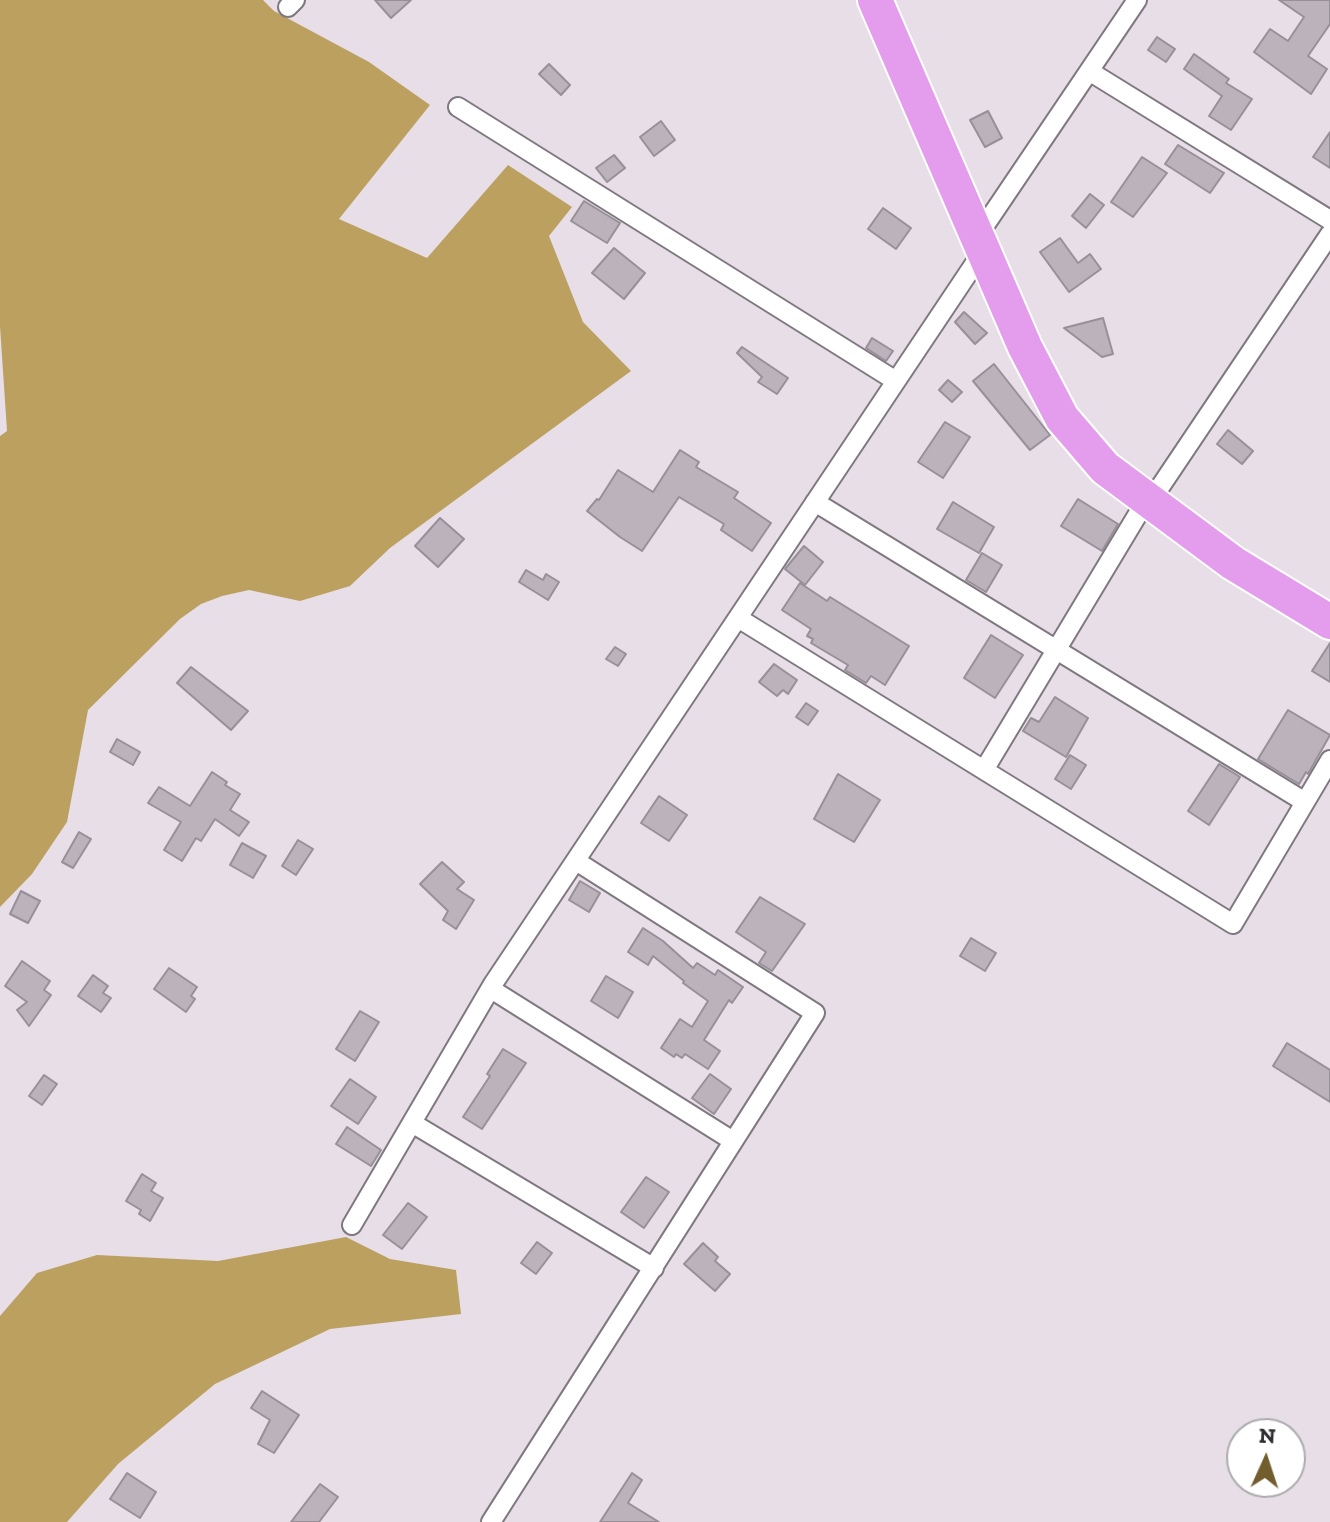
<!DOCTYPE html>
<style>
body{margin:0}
#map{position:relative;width:1330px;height:1522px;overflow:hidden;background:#e7dee8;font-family:"Zilla Slab",serif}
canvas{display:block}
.north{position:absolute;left:1226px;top:1418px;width:80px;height:80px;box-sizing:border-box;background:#fff;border:2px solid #acabad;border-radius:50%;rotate:3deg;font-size:22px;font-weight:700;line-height:32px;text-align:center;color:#302d31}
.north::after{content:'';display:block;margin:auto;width:28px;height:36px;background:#725e2d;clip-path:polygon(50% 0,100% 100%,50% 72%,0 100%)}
</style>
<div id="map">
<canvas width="1330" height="1522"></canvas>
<div class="north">N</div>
</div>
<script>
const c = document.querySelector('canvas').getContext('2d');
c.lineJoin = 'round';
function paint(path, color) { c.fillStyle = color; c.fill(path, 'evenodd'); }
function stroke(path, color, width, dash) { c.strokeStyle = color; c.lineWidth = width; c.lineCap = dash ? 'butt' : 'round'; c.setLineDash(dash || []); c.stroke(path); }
paint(new Path2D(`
 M0,0H263L274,11L369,62L430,105L339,219L427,258L508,165L572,207L549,236L583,322L631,371L390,548L350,586L300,601L249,590L222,596L201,604L180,619L88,710L67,822L32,874L0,907V436L7,431L0,326Z
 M346,1237L390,1259L456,1270L461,1314L330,1329L215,1384L118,1464L67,1522H0V1316L37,1273L97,1255L218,1261Z`), '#bca060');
const building = new Path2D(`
 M375,0H411L391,18Z
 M1279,0H1330V24L1308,56L1327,69L1311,94L1254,52L1270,29L1288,41L1304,17Z
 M1157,37L1175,49L1166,62L1148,50Z
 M1194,54L1229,79L1226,83L1252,99L1231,130L1209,116L1222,96L1184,69Z
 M549,64L570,85L561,95L539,74Z
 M988,111L1002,138L985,147L970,120Z
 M661,121L675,140L654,156L640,137Z
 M1330,132V168L1313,157Z
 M1178,145L1224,173L1210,193L1165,164Z
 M614,155L625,168L607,182L596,168Z
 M1142,157L1167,173L1133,217L1111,202Z
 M1090,194L1104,205L1086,228L1072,216Z
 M584,201L620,223L607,243L571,221Z
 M883,208L911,228L896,249L868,229Z
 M1060,238L1078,263L1090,254L1101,269L1069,292L1040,252Z
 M614,248L645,273L624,299L592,273Z
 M964,312L987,333L975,344L955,322Z
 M1103,318L1113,354L1102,357L1064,328Z
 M872,338L893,351L886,361L866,348Z
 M742,347L788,378L777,394L758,382L762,377L737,353Z
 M994,364L1050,435L1030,450L973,381Z
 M948,380L962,392L952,402L939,390Z
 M945,422L970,437L943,478L918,462Z
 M1228,430L1253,451L1242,464L1217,444Z
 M680,450L699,462L696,467L738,492L734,498L771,523L752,551L721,530L724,524L679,497L642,551L620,537L587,511L597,499L599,500L618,470L653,492Z
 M1078,499L1118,524L1102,551L1061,526Z
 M953,502L994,527L979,553L937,529Z
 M440,518L464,539L438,567L415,546Z
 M804,546L823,562L805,585L785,569Z
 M982,553L1002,565L986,592L966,580Z
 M526,570L543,580L546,574L559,582L548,600L519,582Z
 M800,583L827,601L830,597L909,646L885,685L871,676L866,683L845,670L848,665L811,643L813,639L807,636L811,629L782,610Z
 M991,635L1023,655L995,698L964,678Z
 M1330,643V682L1312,671Z
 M615,647L626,654L618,666L606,659Z
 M774,664L797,680L788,694L783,690L777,696L759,682Z
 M191,667L248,711L231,730L177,683Z
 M1055,697L1088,718L1066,757L1023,731L1031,718L1039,722Z
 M806,703L818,711L808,725L796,717Z
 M1288,710L1330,735L1308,774L1306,772L1299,784L1258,759Z
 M117,739L140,752L133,765L110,752Z
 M1070,755L1086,765L1071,789L1055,779Z
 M1219,764L1240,777L1209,825L1188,811Z
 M212,772L227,782L225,785L240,794L230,810L249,822L239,836L215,819L201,841L196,838L182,861L164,850L181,822L148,803L159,787L190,806Z
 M838,774L880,800L854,842L814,819Z
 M659,796L687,815L669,841L641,823Z
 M79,832L91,839L73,868L62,862Z
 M298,840L313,849L296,875L282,866Z
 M242,843L266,856L253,878L230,865Z
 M442,862L464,882L457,889L474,900L456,929L443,920L448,911L420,884Z
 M580,881L600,893L589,912L569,900Z
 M21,891L40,901L28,923L10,914Z
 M760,897L805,924L772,971L759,963L766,952L736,932Z
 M643,928L663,941L693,968L697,963L715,975L718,970L743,987L732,1003L729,1000L704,1040L720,1051L708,1069L685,1054L682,1058L676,1054L674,1057L661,1048L680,1019L692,1027L708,1001L683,983L684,981L653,956L648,965L628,952Z
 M971,938L996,953L985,971L960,956Z
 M22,961L50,981L44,990L51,995L29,1026L17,1010L27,1002L5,986Z
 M169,968L197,987L191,996L195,999L186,1012L154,989Z
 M93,975L108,986L103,993L111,998L101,1012L78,996Z
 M606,976L633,992L618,1018L591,1001Z
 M360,1011L379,1022L355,1061L336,1049Z
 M1287,1043L1330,1070V1102L1273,1066Z
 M503,1049L526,1063L482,1129L463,1117L490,1076L487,1074Z
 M710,1074L731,1089L714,1114L692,1098Z
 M44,1075L57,1084L42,1105L29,1096Z
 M350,1079L376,1097L358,1124L331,1106Z
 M347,1127L381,1150L371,1166L336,1144Z
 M142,1174L156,1183L151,1191L163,1198L150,1221L139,1214L141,1210L126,1201Z
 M646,1177L669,1192L644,1228L621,1212Z
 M408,1203L427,1217L402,1249L383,1235Z
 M537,1242L552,1253L536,1274L521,1263Z
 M703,1243L718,1257L715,1261L730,1274L715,1291L684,1264Z
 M262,1391L299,1415L274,1453L258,1444L270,1420L251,1408Z
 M127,1473L156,1492L140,1518L110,1499Z
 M632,1473L642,1480L628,1503L659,1522H600Z
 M320,1484L338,1497L319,1522H291Z`);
paint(building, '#bbb2bc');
stroke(building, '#989099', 2);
const street = new Path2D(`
 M288,7L295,0
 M1089,71L1330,220
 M458,107L896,381
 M977,237L1137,0
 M815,502L1305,802
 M1150,502L1330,234
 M738,618L1233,924L1330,760
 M984,770L1147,499
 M491,989L733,1141
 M412,1123L654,1268
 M352,1225L493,984L983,251
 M491,1522L815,1013L576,861`);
const highway = new Path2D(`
 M875,0L1025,347L1062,418L1105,468L1233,563L1330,622`);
stroke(street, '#807880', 22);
stroke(highway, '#fff', 38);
stroke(street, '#fff', 18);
stroke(highway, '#e49dec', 34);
</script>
